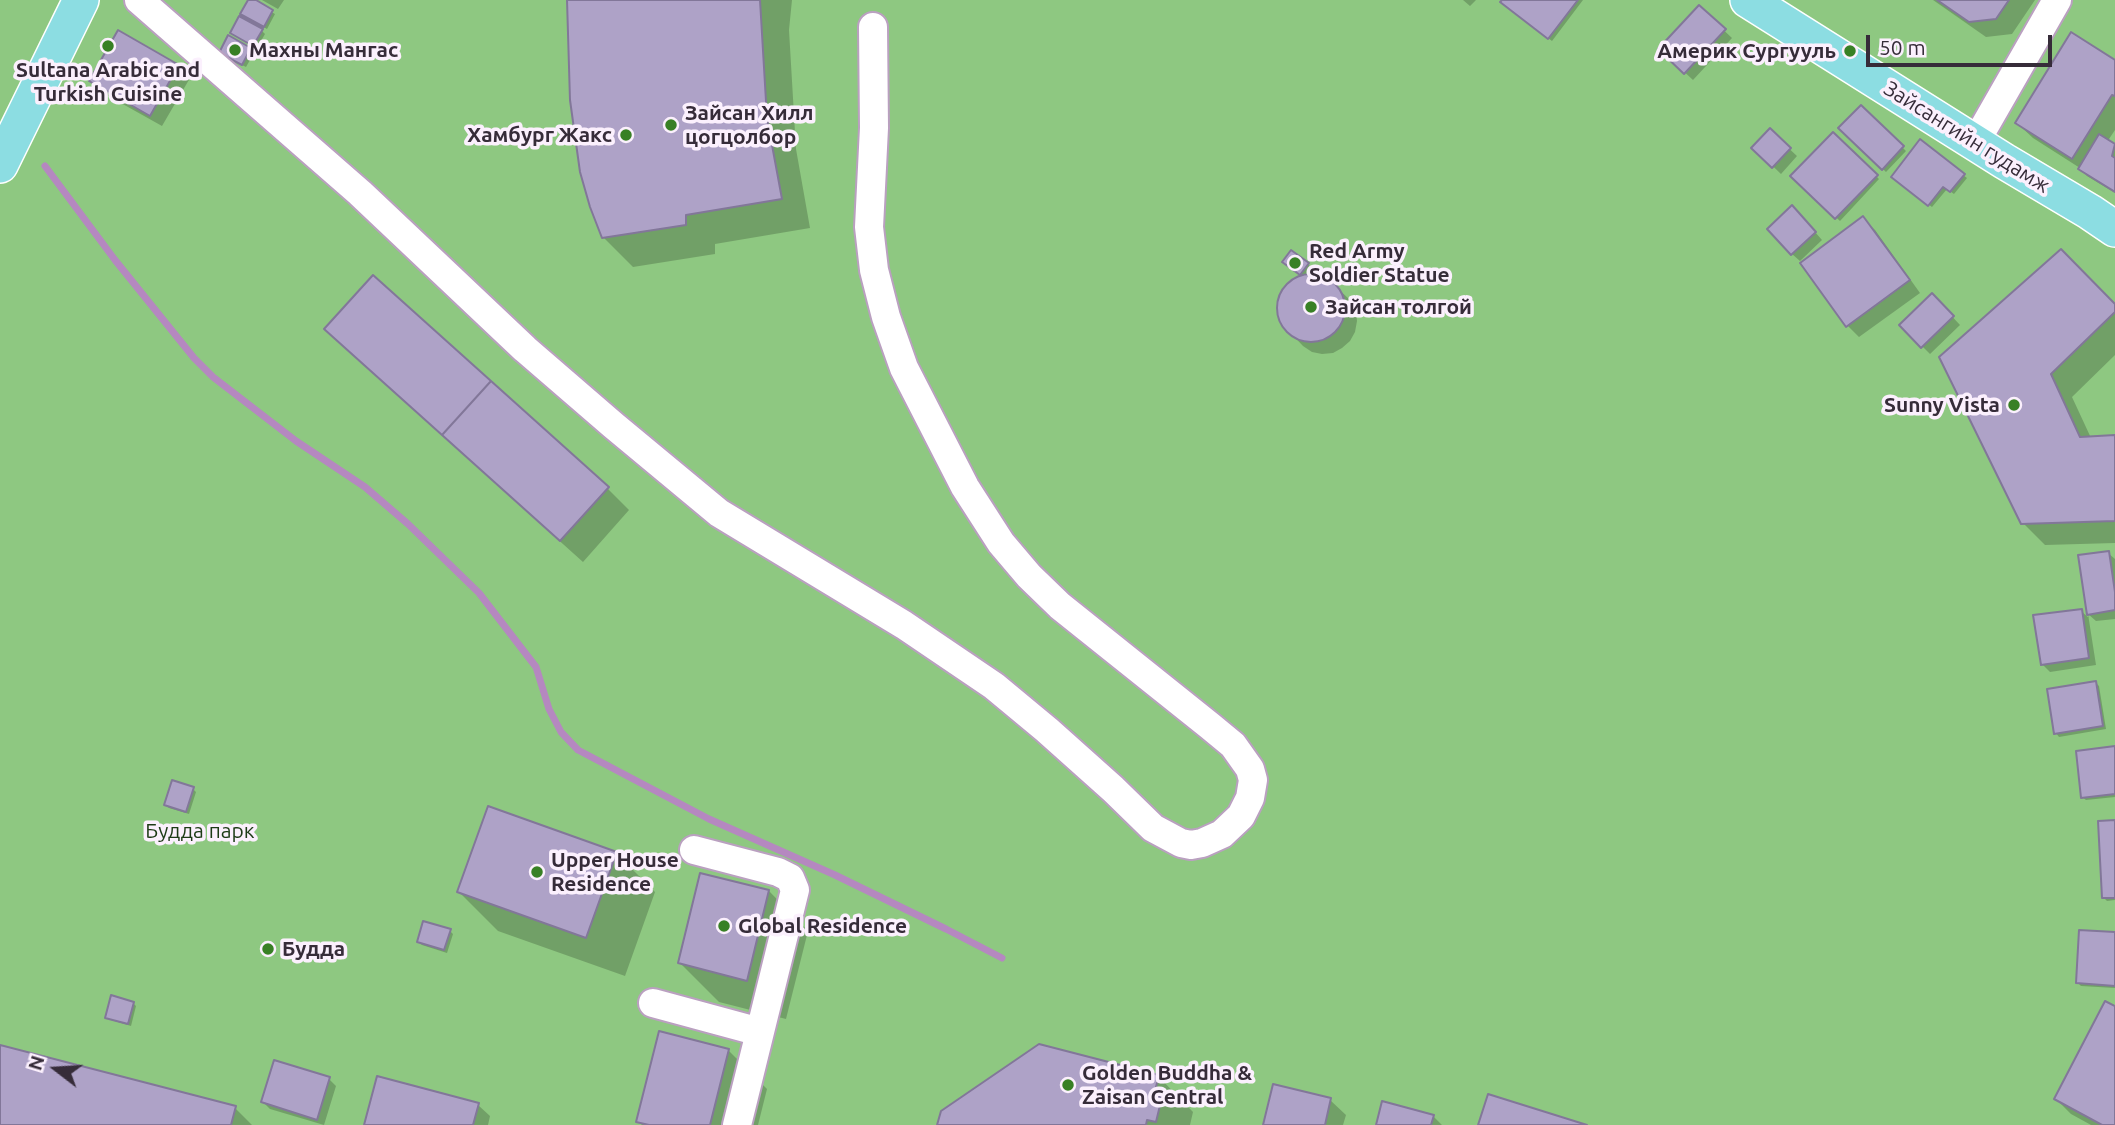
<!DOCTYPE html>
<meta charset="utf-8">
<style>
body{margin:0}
#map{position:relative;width:2115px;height:1125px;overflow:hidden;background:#f7dcfd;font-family:Ubuntu,sans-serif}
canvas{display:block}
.north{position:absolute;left:21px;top:1034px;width:70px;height:70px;-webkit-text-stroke:5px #fbf0fd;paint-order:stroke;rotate:287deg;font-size:19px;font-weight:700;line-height:28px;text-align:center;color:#362c39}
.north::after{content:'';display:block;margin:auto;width:24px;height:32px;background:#362c39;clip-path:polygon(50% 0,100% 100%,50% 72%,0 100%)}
.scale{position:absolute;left:1866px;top:35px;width:186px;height:32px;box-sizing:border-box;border:4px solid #362c39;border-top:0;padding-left:9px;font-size:21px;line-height:24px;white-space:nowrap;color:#362c39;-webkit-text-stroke:5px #fbf0fd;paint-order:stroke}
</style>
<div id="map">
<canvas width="2115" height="1125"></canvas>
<div class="north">N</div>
<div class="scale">50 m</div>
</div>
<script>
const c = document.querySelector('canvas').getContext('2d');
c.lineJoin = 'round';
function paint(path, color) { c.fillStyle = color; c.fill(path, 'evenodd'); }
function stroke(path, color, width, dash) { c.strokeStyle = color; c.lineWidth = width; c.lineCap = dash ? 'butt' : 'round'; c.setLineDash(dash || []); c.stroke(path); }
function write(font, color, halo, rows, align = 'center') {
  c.font = font + ' Ubuntu,sans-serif'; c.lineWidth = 7; c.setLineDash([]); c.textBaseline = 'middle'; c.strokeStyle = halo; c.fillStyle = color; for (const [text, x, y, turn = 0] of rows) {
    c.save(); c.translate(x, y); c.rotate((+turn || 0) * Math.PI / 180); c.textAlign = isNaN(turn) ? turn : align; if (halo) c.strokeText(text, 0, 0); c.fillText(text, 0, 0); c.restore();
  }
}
paint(new Path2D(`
 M0,0H2115V1125H0Z`), '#8ec881');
paint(new Path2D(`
 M250,0L275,14L267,29L246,17Z
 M262,0H284L278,9Z
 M569,0H792L789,30L796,149L810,228L715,244V254L633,267L603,237Z
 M1463,0H1476L1470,6Z
 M1504,0H1583L1552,41L1505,5Z
 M1933,0H2035L2012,34L1986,37Z
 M1699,7L1732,38L1693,80L1660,49Z
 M261,30L265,34L257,48L232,33Z
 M229,38L254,53L246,67L224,56Z
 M2115,62V130L2107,142L2115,147V193L2087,176L2080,168L2033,138L2017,123Z
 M178,66L190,78L162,126L103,93L91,81Z
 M1861,107L1906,151L1886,172L1841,128Z
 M1770,131L1797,156L1781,174L1754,148Z
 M1833,134L1879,179L1840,221L1793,176Z
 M1963,175L1967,178L1954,194L1947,189L1932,207L1897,180Z
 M1800,215L1822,240L1800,261L1792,254Z
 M1863,219L1875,230L1920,293L1859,337L1848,326Z
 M1308,264L1311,268L1304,276L1321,277L1330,281L1351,301L1356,311L1357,321L1355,332L1350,341L1342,348L1333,353L1322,354L1312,352L1303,346L1283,325L1279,316V305L1282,295L1287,286L1302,276L1287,265Z
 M1932,295L1960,325L1930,354L1901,325Z
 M2115,306V355L2072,397L2091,438L2115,437V543L2045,545L2023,523L1941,358Z
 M326,329L607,488L629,510L583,562L348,351Z
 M2108,553L2115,559V619L2096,621L2088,614L2096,665L2050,672L2042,664L2081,611L2089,618L2080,557Z
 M2096,683L2099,686L2106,729L2059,737L2056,733Z
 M2115,748V797L2086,800L2082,797Z
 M193,789L196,792L189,814L169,808L166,805Z
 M2115,822V900L2107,901L2103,897Z
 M616,853L655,892L625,976L498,931L459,892Z
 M769,891L808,931L786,1019L719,1002L680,963Z
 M450,931L453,934L447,953L422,945L419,942Z
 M2115,934V988L2081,986L2078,983Z
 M133,1003L136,1006L131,1026L111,1020L107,1017Z
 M2115,1008V1125H2091L2071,1114L2056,1099Z
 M0,1047L235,1108L252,1125H0Z
 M728,1050L767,1089L758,1125H642L638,1121Z
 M1158,1076L1193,1112L1190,1125H939Z
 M329,1079L336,1086L324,1125L270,1109L263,1102Z
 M1330,1100L1346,1115L1343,1125H1265Z
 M478,1105L490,1116L488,1125H366Z
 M1433,1116L1442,1125H1378Z`), '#0003');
stroke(new Path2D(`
 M45,166L115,260L194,358L213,377L296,441L365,487L408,524L479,593L536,667L549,709L561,732L578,750L709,819L835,875L946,929L1002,958`), '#b588c0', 7);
const building = new Path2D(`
 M248,0H256L273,10L264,27L240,14Z
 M567,0H760L767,118L782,199L686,215V225L602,238L590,207L580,172L570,100Z
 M1502,0H1578L1548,39L1500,2Z
 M1937,0H2009L1996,19L1969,22Z
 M1699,5L1726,29L1684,74L1658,49Z
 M239,16L263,29L253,46L230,33Z
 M118,30L179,65L150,116L89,81Z
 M2071,32L2115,60V96L2112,95L2072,159L2015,123Z
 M228,35L251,48L242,65L219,53Z
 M1861,105L1904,146L1882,170L1838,128Z
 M1770,128L1791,148L1772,168L1751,148Z
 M1833,132L1878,175L1835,219L1790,176Z
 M2099,134L2115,144L2112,156L2115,158V192L2078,169Z
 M1920,139L1965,174L1950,192L1943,187L1928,206L1891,177Z
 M1792,205L1816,232L1791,255L1767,229Z
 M1863,216L1910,280L1846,327L1800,263Z
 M2061,249L2115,304V312L2051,374L2080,437L2115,435V521L2021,524L1939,357Z
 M1291,250L1309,263L1300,275L1282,262Z
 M1277 308a34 34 0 1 1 68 0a34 34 0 1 1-68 0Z
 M373,275L491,381L442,435L324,329Z
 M1932,293L1954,316L1921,348L1899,325Z
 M491,381L609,487L560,541L442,435Z
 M2109,551L2115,592V610L2087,615L2078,555Z
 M2082,609L2089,658L2041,665L2033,615Z
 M2096,681L2103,726L2054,734L2047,689Z
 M2115,746V794L2081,798L2076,751Z
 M172,780L194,787L186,812L164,805Z
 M488,806L617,852L586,938L457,892Z
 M2115,820V898H2102L2098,821Z
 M700,873L769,890L747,981L678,963Z
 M423,921L451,929L444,950L417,942Z
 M2079,930L2115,932V986L2076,983Z
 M111,995L134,1002L128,1024L105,1018Z
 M2105,1001L2115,1006V1125H2102L2054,1099Z
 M659,1031L729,1049L710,1125H649L636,1122Z
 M1039,1044L1159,1075L1154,1095L1162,1097L1156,1122L1147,1120L1146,1125H937L941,1111Z
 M0,1045L236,1106L231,1125H0Z
 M274,1060L330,1077L317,1120L261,1102Z
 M377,1076L479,1103L473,1125H364Z
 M1273,1084L1331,1098L1325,1125H1263Z
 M1488,1094L1587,1125H1478Z
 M1382,1101L1434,1115L1431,1125H1376Z`);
paint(building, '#aea2c7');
stroke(building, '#827799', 2);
const minor = new Path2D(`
 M139,0L360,193L525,349L613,425L719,513L904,625L994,686L1047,730L1113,789L1153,828L1181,843L1191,845L1202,843L1222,834L1241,816L1250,798L1253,780L1250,769L1233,745L1210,726L1060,606L1029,576L1001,543L965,487L904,368L886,317L874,270L869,227L874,128L873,27
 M1975,143L2057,0
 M694,850L778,872L790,878L795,890L760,1032
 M653,1003L760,1032L737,1125`);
const major = new Path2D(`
 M1748,0L2004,161L2090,212L2115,229
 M0,165L81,0`);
stroke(minor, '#baa0c0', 32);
stroke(major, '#fff', 38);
stroke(minor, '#fff', 28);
stroke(major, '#8cdde2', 35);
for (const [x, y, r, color] of [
 [108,46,7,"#388025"],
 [235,50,7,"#388025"],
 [1850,51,7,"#388025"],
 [671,125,7,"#388025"],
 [626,135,7,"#388025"],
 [1295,263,7,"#388025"],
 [1311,307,7,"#388025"],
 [2014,405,7,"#388025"],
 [537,872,7,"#388025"],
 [724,926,7,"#388025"],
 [268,949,7,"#388025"],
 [1068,1085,7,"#388025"]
]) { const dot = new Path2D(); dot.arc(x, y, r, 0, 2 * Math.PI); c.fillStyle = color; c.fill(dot); stroke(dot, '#fbf0fd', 2.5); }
write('bold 21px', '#362c39', '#fbf0fd', [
 ["Махны Мангас",249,50],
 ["Америк Cургууль",1836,51,"right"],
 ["Sultana Arabic and",108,70,"center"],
 ["Turkish Cuisine",108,94,"center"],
 ["Зайсан Хилл",685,113],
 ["цогцолбор",685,137],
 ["Хамбург Жакс",612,135,"right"],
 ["Red Army",1309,251],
 ["Soldier Statue",1309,275],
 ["Зайсан толгой",1325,307],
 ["Sunny Vista",2000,405,"right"],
 ["Upper House",551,860],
 ["Residence",551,884],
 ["Global Residence",738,926],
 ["Будда",282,949],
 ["Golden Buddha &",1082,1073],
 ["Zaisan Central",1082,1097]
], 'left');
write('21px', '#362c39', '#fbf0fd', [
 ["Зайсангийн гудамж",1967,137,32]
]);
write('21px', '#1d3b16', '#fbf0fd', [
 ["Будда парк",200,831]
]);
</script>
